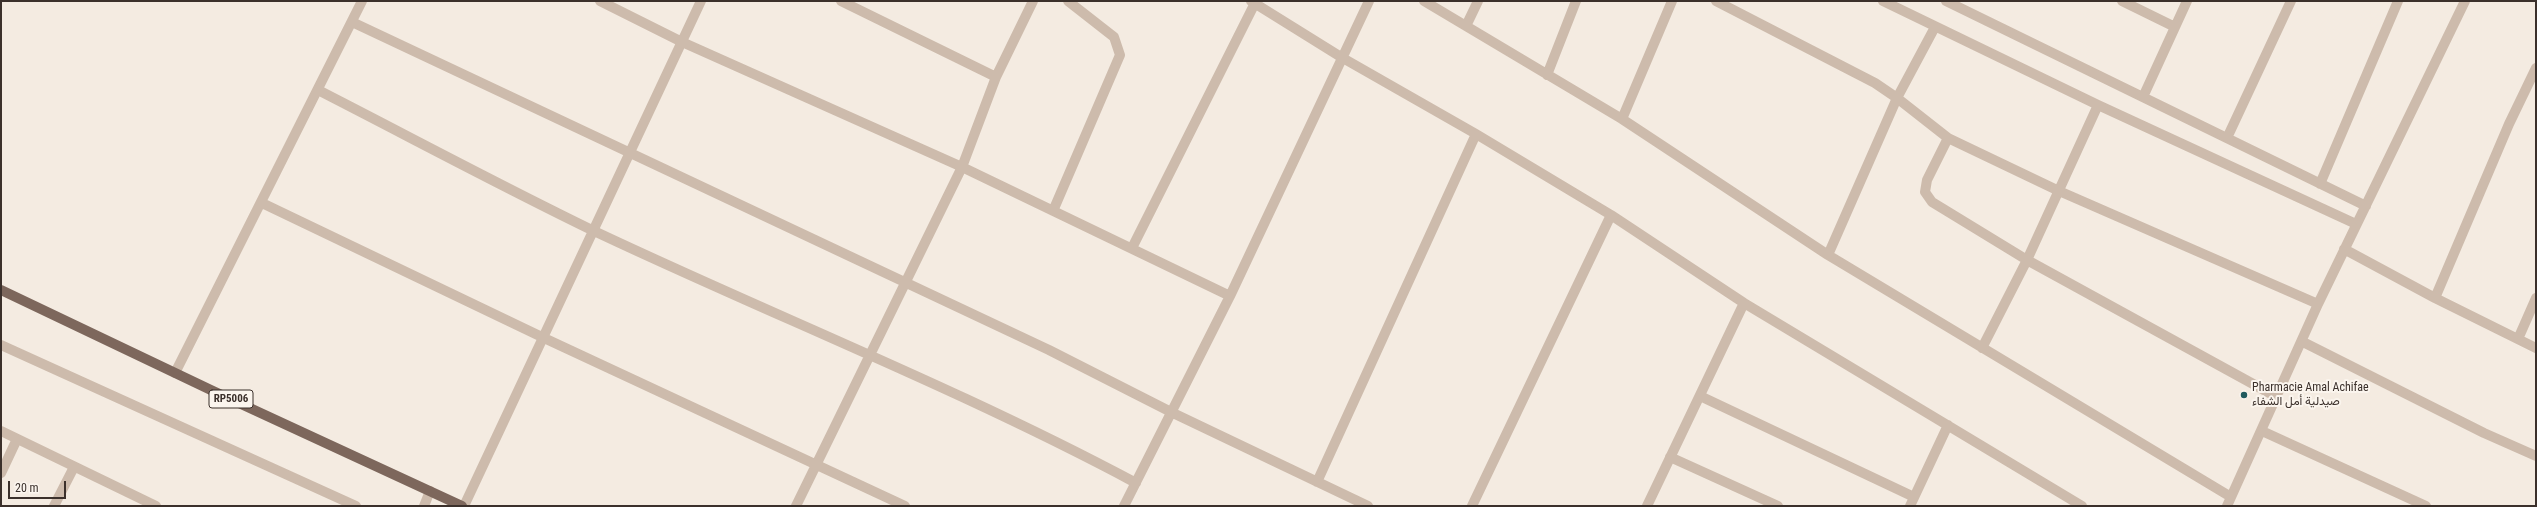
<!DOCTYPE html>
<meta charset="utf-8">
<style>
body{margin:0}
#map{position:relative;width:2537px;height:507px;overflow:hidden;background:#f4ebe1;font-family:"Roboto Condensed",sans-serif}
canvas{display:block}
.frame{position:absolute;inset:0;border:2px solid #3b302b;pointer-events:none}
.scale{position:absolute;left:8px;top:481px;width:58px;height:18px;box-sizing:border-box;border:2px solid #3b302b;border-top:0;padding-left:5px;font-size:12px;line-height:14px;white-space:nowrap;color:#3b302b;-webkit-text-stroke:3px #fbf5ee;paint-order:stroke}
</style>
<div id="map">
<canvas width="2537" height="507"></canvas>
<div class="frame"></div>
<div class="scale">20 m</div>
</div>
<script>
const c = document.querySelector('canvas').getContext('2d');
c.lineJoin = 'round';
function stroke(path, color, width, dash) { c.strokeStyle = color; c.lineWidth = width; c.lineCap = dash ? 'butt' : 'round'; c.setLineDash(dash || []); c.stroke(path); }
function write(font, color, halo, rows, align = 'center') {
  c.font = font + ' "Roboto Condensed",Vazirmatn,sans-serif'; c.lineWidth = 4; c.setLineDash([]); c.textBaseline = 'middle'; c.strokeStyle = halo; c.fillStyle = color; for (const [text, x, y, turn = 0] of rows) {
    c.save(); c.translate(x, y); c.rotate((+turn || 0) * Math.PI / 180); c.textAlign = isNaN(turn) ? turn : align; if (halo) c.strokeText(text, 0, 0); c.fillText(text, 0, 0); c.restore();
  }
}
stroke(new Path2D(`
 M600,1L682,42L962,167L1230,296
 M841,1L996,77
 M1251,1L1341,57L1476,134L1611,215L1744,303L2082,506
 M1424,1L1622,119L1828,255L2231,497
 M1716,1L1875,83L1897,98L1948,138L2059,191L2318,304
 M1883,1L2098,105L2356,224
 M1946,1L2366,206
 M2122,1L2175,27
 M352,22L1049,350L1173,413L1368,506
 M1466,26L1478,1
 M1547,75L1576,1
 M318,90C410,137 501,186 594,231C774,316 960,389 1136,483
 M2143,97L2187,1
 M1622,119L1672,1
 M1948,138L1927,180L1925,192L1932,202L2027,260L2275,396
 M2227,138L2291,1
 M2320,184L2398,1
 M262,203L544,338L905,506
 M1053,211L1120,55L1114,37L1068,1
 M1132,248L1255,3
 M2344,249L2435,298L2536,348
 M1828,255L1897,98L1935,27
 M2435,298L2509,124L2536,68
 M2518,339L2536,298
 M2303,342L2484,433L2536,456
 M1,345L356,506
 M1982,348L2027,260L2098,105
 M175,373L362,1
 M1700,396L1914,497
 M1,431L156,506
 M2262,431L2426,506
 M1670,457L1778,506
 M1,473L17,439
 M1317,482L1476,134
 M54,506L74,467
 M424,506L430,491
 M464,506L701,1
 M796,506L962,167L996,77L1033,1
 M1124,506L1230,296L1369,1
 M1472,506L1611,215
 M1647,506L1744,303
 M1910,506L1948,425
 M2227,506L2318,304L2465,1`), '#cdbbac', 10);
stroke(new Path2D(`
 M1,290L213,391L462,506`), '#7d675c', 10);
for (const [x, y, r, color] of [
 [2244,395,4,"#1f5a5e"]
]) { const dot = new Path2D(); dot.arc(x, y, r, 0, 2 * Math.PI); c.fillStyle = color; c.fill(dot); stroke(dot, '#fbf5ee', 1.5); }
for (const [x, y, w] of [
 [231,399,44]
]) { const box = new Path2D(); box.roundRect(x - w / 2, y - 9, w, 18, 3); c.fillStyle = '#fbf5ee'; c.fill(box); stroke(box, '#3b302b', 1); }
write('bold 11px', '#3b302b', null, [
 ["RP5006",231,399]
]);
write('12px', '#3b302b', '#fbf5ee', [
 ["Pharmacie Amal Achifae",2252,388],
 ["صيدلية أمل الشفاء",2252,402]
], 'left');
</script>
